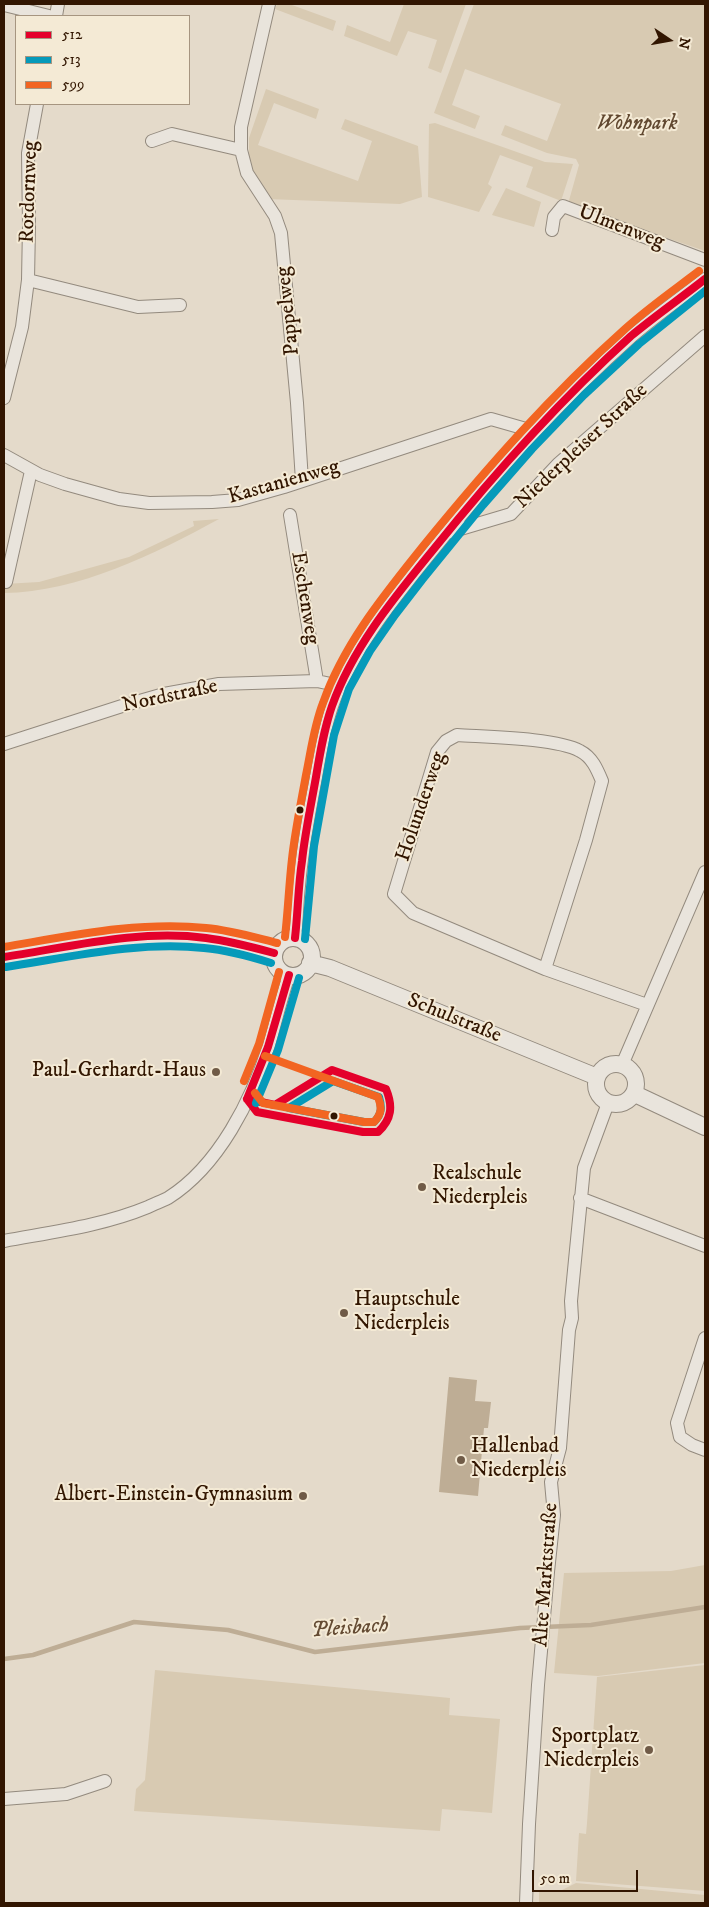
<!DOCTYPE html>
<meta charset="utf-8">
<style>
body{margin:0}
#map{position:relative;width:709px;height:1907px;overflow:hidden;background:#e4daca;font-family:"IM FELL DW Pica",serif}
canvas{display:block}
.frame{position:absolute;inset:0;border:5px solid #321601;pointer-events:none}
.legend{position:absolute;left:15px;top:15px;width:175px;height:90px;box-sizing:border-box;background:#f4ead5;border:1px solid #a69580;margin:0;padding:6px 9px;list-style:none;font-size:15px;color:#321601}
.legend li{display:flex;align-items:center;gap:10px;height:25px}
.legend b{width:25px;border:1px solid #a69580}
.north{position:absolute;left:644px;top:15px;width:50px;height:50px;-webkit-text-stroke:4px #f4ead5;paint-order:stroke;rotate:102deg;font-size:14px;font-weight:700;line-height:20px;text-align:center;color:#321601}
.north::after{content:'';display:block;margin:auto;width:18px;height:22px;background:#321601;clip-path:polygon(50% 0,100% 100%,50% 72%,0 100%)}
.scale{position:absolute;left:532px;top:1870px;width:106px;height:22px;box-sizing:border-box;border:2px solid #321601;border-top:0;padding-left:6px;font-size:15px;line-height:18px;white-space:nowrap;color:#321601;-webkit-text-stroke:4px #f4ead5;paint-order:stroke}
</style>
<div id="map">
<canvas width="709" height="1907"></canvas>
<div class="frame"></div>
<ul class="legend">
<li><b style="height:6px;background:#e4002b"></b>512</li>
<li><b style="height:6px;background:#059aba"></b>513</li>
<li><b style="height:6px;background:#f26522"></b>599</li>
</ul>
<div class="north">N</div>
<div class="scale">50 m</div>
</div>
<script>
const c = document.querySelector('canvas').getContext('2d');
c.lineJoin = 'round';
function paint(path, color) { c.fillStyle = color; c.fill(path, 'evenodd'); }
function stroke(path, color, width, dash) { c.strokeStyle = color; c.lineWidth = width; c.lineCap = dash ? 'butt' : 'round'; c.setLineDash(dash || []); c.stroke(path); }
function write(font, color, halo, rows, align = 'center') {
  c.font = font + ' "IM FELL DW Pica",serif'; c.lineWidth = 4; c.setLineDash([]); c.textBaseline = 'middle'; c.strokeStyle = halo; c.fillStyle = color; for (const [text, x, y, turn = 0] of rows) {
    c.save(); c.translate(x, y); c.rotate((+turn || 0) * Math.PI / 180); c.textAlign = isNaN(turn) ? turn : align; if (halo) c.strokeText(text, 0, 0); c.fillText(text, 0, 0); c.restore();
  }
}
paint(new Path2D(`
 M277,4H292V5L336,21L333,31L275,9Z
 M404,4H466L441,73L428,68L437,40L408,31L397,56L344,36L347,25L390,42Z
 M474,4H705V251L568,204L579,165L576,159L547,153L501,135L505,125L547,141L561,104L465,69L452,105L480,116L475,129L434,113Z
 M266,89L319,109L316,119L274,103L258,145L358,181L372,141L341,129L345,119L418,146L422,197L400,204L267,199L249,171V138Z
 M435,123L545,162L573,164L561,201L526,187L533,167L500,155L488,184L492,187L479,212L428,197L429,124Z
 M506,188L541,202L534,227L492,215Z
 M219,519C155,554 78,592 4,593V584L39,582L129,557L194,526L193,521Z
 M705,1565V1663L598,1676L554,1673L564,1573L671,1571Z
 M705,1665V1891L576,1881L579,1833L586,1834L587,1823L597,1677Z
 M155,1670L450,1698L449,1715L500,1719L492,1813L442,1809L440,1831L134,1811L136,1789L145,1780Z
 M576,1883L705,1895V1903H539V1890L560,1891Z`), '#d8cab2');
paint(new Path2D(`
 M449,1377L477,1380L475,1401L491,1402L488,1428H484L478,1496L439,1492Z`), '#bead95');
stroke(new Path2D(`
 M4,1659L33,1655L134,1622L228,1630L315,1652L520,1628L591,1625L705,1607`), '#bead95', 4.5);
const minor = new Path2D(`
 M269,4L241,127V150L247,173L275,216L281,233L297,403L302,481
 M4,5L49,16
 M56,16L58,4
 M152,141L172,134L241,150
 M552,230L554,217L563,206L705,260
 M28,280L138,307L180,305
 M4,398L22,327L28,280L29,226L28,153L37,104
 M4,455L40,475L65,484L119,499L149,503L212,502L238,500L284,487L491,419L526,429L531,434
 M290,515L317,681
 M447,533L511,514L558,464L705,336
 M6,582L31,471
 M4,744L122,706L164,694L219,684L317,681L340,686
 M295,938C297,921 297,903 299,886C302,849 309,813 316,777C320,753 324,730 332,706C352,650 391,602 428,556C490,478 557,403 632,336C655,316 681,298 705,279
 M545,969L586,840L602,781C597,769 592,757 580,751C557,738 486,737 457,735L446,741L437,752L394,894L413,913L545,969L647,1005
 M622,1065L705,872
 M580,1198L705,1246
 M4,1241C52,1232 102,1226 148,1207C154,1204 162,1201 168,1198C219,1166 252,1099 269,1045C276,1021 281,998 289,975
 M705,1338L677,1423L680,1437L692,1445L705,1450
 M4,1799L66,1794L105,1781
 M526,1903L529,1824L538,1685L548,1572L554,1515L551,1482L560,1448L569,1330L572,1318L571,1301L584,1168L608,1103`);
const tertiary = new Path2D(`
 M274 957a19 19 0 1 1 38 0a19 19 0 1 1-38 0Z
 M4,957C100,943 178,920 274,953
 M310,963L330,968L597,1077
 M596 1084a20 20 0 1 1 40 0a20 20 0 1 1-40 0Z
 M635,1094L705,1127`);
stroke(minor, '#938a7e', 14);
stroke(tertiary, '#938a7e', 18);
stroke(minor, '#e9e4dc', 12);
stroke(tertiary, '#e9e4dc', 16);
stroke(new Path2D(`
 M295,938C298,912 298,887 302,861C305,833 311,805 316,777C320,753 324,729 332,706C353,647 394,598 433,550C494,474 559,401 631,336C655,316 681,298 705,279
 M4,957C70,947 139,929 206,938C230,941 252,947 274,953
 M332,1070L386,1089C393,1106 392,1119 378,1132H363L257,1112L247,1099L275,1105Z
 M247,1099L268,1047L289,975`), '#e4002b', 8);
stroke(new Path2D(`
 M305,939L314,846L334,735L349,689L370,651L395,615L422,580L483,505L532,449L584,395L639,344L705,291
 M6,967C71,957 138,941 204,948C227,950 249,956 271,963
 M333,1081L379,1097C382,1107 382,1114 374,1122H364L289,1108Z
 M256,1103L278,1050L299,978`), '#059aba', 8);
stroke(new Path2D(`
 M285,937C288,911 289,885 292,859C295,831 301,803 306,775C311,751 314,726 323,703C344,643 385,594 424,545C486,469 551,395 625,329C648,308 674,290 699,271
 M4,947C70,936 138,921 206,928C230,930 253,937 277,943
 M244,1081L259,1044L279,972
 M255,1093L263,1103L364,1122H374C382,1114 382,1107 378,1097L265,1056`), '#f26522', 8);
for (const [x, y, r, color] of [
 [300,810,4.5,"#321601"],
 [216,1072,5,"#705b47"],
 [334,1116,4.5,"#321601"],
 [422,1187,5,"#705b47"],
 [344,1313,5,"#705b47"],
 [461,1460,5,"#705b47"],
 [303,1496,5,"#705b47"],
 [649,1750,5,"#705b47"]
]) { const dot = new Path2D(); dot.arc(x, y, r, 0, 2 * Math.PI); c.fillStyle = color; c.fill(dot); stroke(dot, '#f4ead5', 2); }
write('italic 21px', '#614830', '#f4ead5', [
 ["Wohnpark",637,125]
]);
write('21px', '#321601', '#f4ead5', [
 ["Rotdornweg",30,192,-88],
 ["Ulmenweg",621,228,21],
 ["Pappelweg",289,311,-96],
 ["Niederpleiser Straße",582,447,-43],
 ["Kastanienweg",284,483,-16],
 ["Eschenweg",304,598,81],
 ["Nordstraße",170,697,-12],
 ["Holunderweg",422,807,-71],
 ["Schulstraße",454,1019,22],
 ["Alte Marktstraße",547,1575,-86]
]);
write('21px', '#321601', '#f4ead5', [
 ["Paul-Gerhardt-Haus",206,1072],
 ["Realschule",432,1175,"left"],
 ["Niederpleis",432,1199,"left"],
 ["Hauptschule",354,1301,"left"],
 ["Niederpleis",354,1325,"left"],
 ["Hallenbad",471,1448,"left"],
 ["Niederpleis",471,1472,"left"],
 ["Albert-Einstein-Gymnasium",293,1496],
 ["Sportplatz",639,1738],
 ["Niederpleis",639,1762]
], 'right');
write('italic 22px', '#644b33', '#f4ead5', [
 ["Pleisbach",350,1629,-4]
]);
</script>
